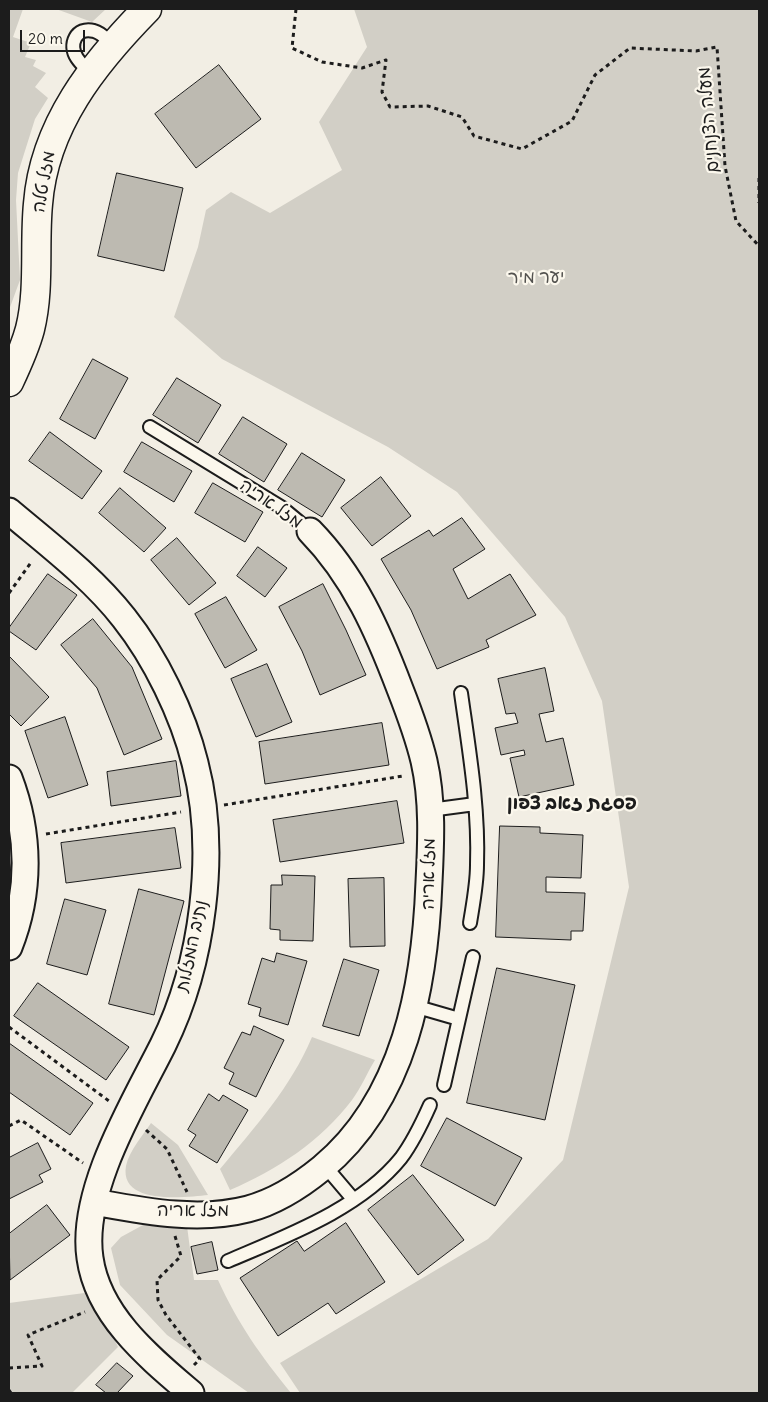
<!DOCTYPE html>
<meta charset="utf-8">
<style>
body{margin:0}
#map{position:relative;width:768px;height:1402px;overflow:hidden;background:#f2eee4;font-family:Delius,sans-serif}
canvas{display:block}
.frame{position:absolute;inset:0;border:10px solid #1c1c1c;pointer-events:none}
.scale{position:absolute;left:20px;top:30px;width:65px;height:22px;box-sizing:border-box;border:2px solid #1c1c1c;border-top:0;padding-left:6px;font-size:15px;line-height:18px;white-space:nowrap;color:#1c1c1c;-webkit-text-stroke:4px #fbf7ec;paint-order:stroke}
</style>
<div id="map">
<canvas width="768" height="1402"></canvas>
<div class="frame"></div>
<div class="scale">20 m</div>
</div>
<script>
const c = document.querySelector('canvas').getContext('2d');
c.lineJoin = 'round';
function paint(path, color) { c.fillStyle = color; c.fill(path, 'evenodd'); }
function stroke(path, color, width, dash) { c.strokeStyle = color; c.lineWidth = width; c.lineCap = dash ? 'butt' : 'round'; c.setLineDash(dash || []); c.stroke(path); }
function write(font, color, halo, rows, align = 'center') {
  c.font = font + ' Delius,"Playpen Sans Hebrew",sans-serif'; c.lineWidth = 4.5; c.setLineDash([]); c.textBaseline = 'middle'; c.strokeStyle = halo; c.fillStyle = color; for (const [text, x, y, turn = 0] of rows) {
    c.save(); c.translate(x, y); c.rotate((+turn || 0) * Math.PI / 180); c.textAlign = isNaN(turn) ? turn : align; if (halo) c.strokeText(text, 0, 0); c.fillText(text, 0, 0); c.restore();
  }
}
paint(new Path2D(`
 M9,9H23L13,37L31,43L25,57L36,60L33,66L46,73L35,87L48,98L35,119L18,173L16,200L20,280L9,310Z
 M56,9H106L92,22Z
 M354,9H759V1393H300L280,1363L488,1239L563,1160L629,887L602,701L565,617L457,492L388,447L222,359L174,317L198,247L206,210L231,192L270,213L342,170L319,122L367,47Z
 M312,1037L375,1060C367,1073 361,1088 352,1100C321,1141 277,1170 230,1190L220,1169C255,1127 291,1087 312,1037Z
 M151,1123L178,1145L208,1195C187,1197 119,1206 126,1166C129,1151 143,1135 151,1123Z
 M143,1225L187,1226L194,1280H218C238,1324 261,1356 291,1393H249L167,1335L120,1285L111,1248L121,1237Z
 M92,1292L118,1347L72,1393H9V1303Z`), '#d2cfc6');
const building = new Path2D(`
 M219,65L261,119L196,168L155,114Z
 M117,173L183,188L164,271L98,256Z
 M93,359L128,378L95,439L60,419Z
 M177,378L221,405L198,443L153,415Z
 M243,417L287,444L264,482L219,454Z
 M50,432L102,471L82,499L29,461Z
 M142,442L192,471L174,502L124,472Z
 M302,453L345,480L322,517L278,490Z
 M381,477L411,516L372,546L341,508Z
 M213,483L263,512L245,542L195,513Z
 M120,488L166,528L144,552L99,513Z
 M462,518L485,549L453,569L468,599L510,574L536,615L486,640L489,647L437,669L411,610L381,559L429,530L433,536Z
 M177,538L216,583L189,605L151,560Z
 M258,547L287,568L265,597L237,576Z
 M48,574L77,595L36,650L9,631V628Z
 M323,584L346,630L366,675L320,695L302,651L279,607Z
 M226,597L257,650L225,668L195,614Z
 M93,619L132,667L162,739L124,755L97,688L61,645Z
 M9,656L49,697L21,726L9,714Z
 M267,664L292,722L256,737L231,679Z
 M545,668L554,711L539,714L546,742L563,738L574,785L519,797L510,758L525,755L524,750L501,755L495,728L518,723L515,713L506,714L498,679Z
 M65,717L88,785L48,798L25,731Z
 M382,723L389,765L265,784L259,742Z
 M176,761L181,796L111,806L107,772Z
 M397,801L404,843L280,862L273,820Z
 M500,826L540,827V833L583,835L581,878L546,877V892L585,893L583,931H571V940L496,937Z
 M175,828L181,868L66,883L61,843Z
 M9,851L12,889L9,901Z
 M282,875L315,876L313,941L280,940V930L270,929L271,885H282Z
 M384,878L385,946L350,947L348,879Z
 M139,889L184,901L154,1015L109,1004Z
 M65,899L106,910L87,975L47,964Z
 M277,953L307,961L288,1025L259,1016L261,1008L248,1004L262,958L274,962Z
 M344,959L379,970L359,1036L323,1026Z
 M497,968L575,985L545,1120L467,1103Z
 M38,983L129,1047L106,1080L14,1016Z
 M254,1026L284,1040L256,1097L229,1084L234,1073L224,1068L242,1032L250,1035Z
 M9,1043L93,1103L70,1135L9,1092Z
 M209,1094L219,1101L223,1095L248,1110L217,1163L189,1146L196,1135L188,1130Z
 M447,1118L522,1158L495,1206L421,1166Z
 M38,1143L51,1169L39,1175L43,1182L9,1199V1158Z
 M413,1175L464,1240L418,1275L368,1210Z
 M47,1205L70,1235L10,1280L9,1234Z
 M346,1223L385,1282L336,1314L328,1303L278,1336L240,1278L297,1241L304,1251Z
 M212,1242L218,1270L197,1274L191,1247Z
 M117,1363L133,1376L117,1393H106L96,1385Z`);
paint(building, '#bdbab1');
stroke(building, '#1c1c1c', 1);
const service = new Path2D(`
 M90,73C86,68 81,64 77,58C68,45 76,26 94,31C102,33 107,40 113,45
 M150,427L281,507L310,531
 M461,693C469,750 479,807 477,865C477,884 473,904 470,923
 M430,810L475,804
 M414,1006L459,1019
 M444,1085L473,957
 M325,1166L353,1199
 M228,1261C286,1236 360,1209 401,1158C413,1142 422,1123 430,1105`);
const minor = new Path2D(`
 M9,511C48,544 92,577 124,618C155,657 183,714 195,763C218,851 203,964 163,1045C134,1103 80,1191 90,1258C98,1316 150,1358 191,1393
 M9,778C30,833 31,892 9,947
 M94,1202C144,1211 198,1222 248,1209C275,1202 300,1186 322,1168C405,1099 425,986 429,882C431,843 433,800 424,761C418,736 409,712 400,689C378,631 354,576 310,531`);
const tertiary = new Path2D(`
 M9,382C17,365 25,348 30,329C40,289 34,245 38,204C44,125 94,63 147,9`);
stroke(service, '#1c1c1c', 16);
stroke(minor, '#1c1c1c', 29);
stroke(tertiary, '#1c1c1c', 31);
stroke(new Path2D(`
 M296,9L292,48L322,62L362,68L386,60L382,92L390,107L428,106L462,117L474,136L522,149L572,121L595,75L630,48L696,51L717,47L725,166L736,221L759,246
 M759,178V203
 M9,593L32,561
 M224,805L403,776
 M46,834L181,812
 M9,1027L109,1101
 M9,1126L21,1120L83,1163
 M146,1130L167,1149L187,1192
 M175,1236L181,1256L157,1280L158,1300L166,1315L200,1359L194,1365
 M9,1368L42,1366L28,1335L85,1312
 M9,1390L11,1393`), '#1c1c1c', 3, [4, 4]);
stroke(service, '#fbf7ec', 12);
stroke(minor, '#fbf7ec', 25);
stroke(tertiary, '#fbf7ec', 28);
write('18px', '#1c1c1c', '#fbf7ec', [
 ["מעלה הצנחנים",709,120,-95],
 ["מזל טלה",44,182,-80],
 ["מזל אריה",271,504,35],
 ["מזל אריה",429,874,-89],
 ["נתיב המזלות",192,946,-78],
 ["מזל אריה",193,1211]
]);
write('18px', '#53524f', '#fbf7ec', [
 ["יער מיר",536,278]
]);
write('bold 19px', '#1c1c1c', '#fbf7ec', [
 ["פסגת זאב צפון",572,804]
]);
</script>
